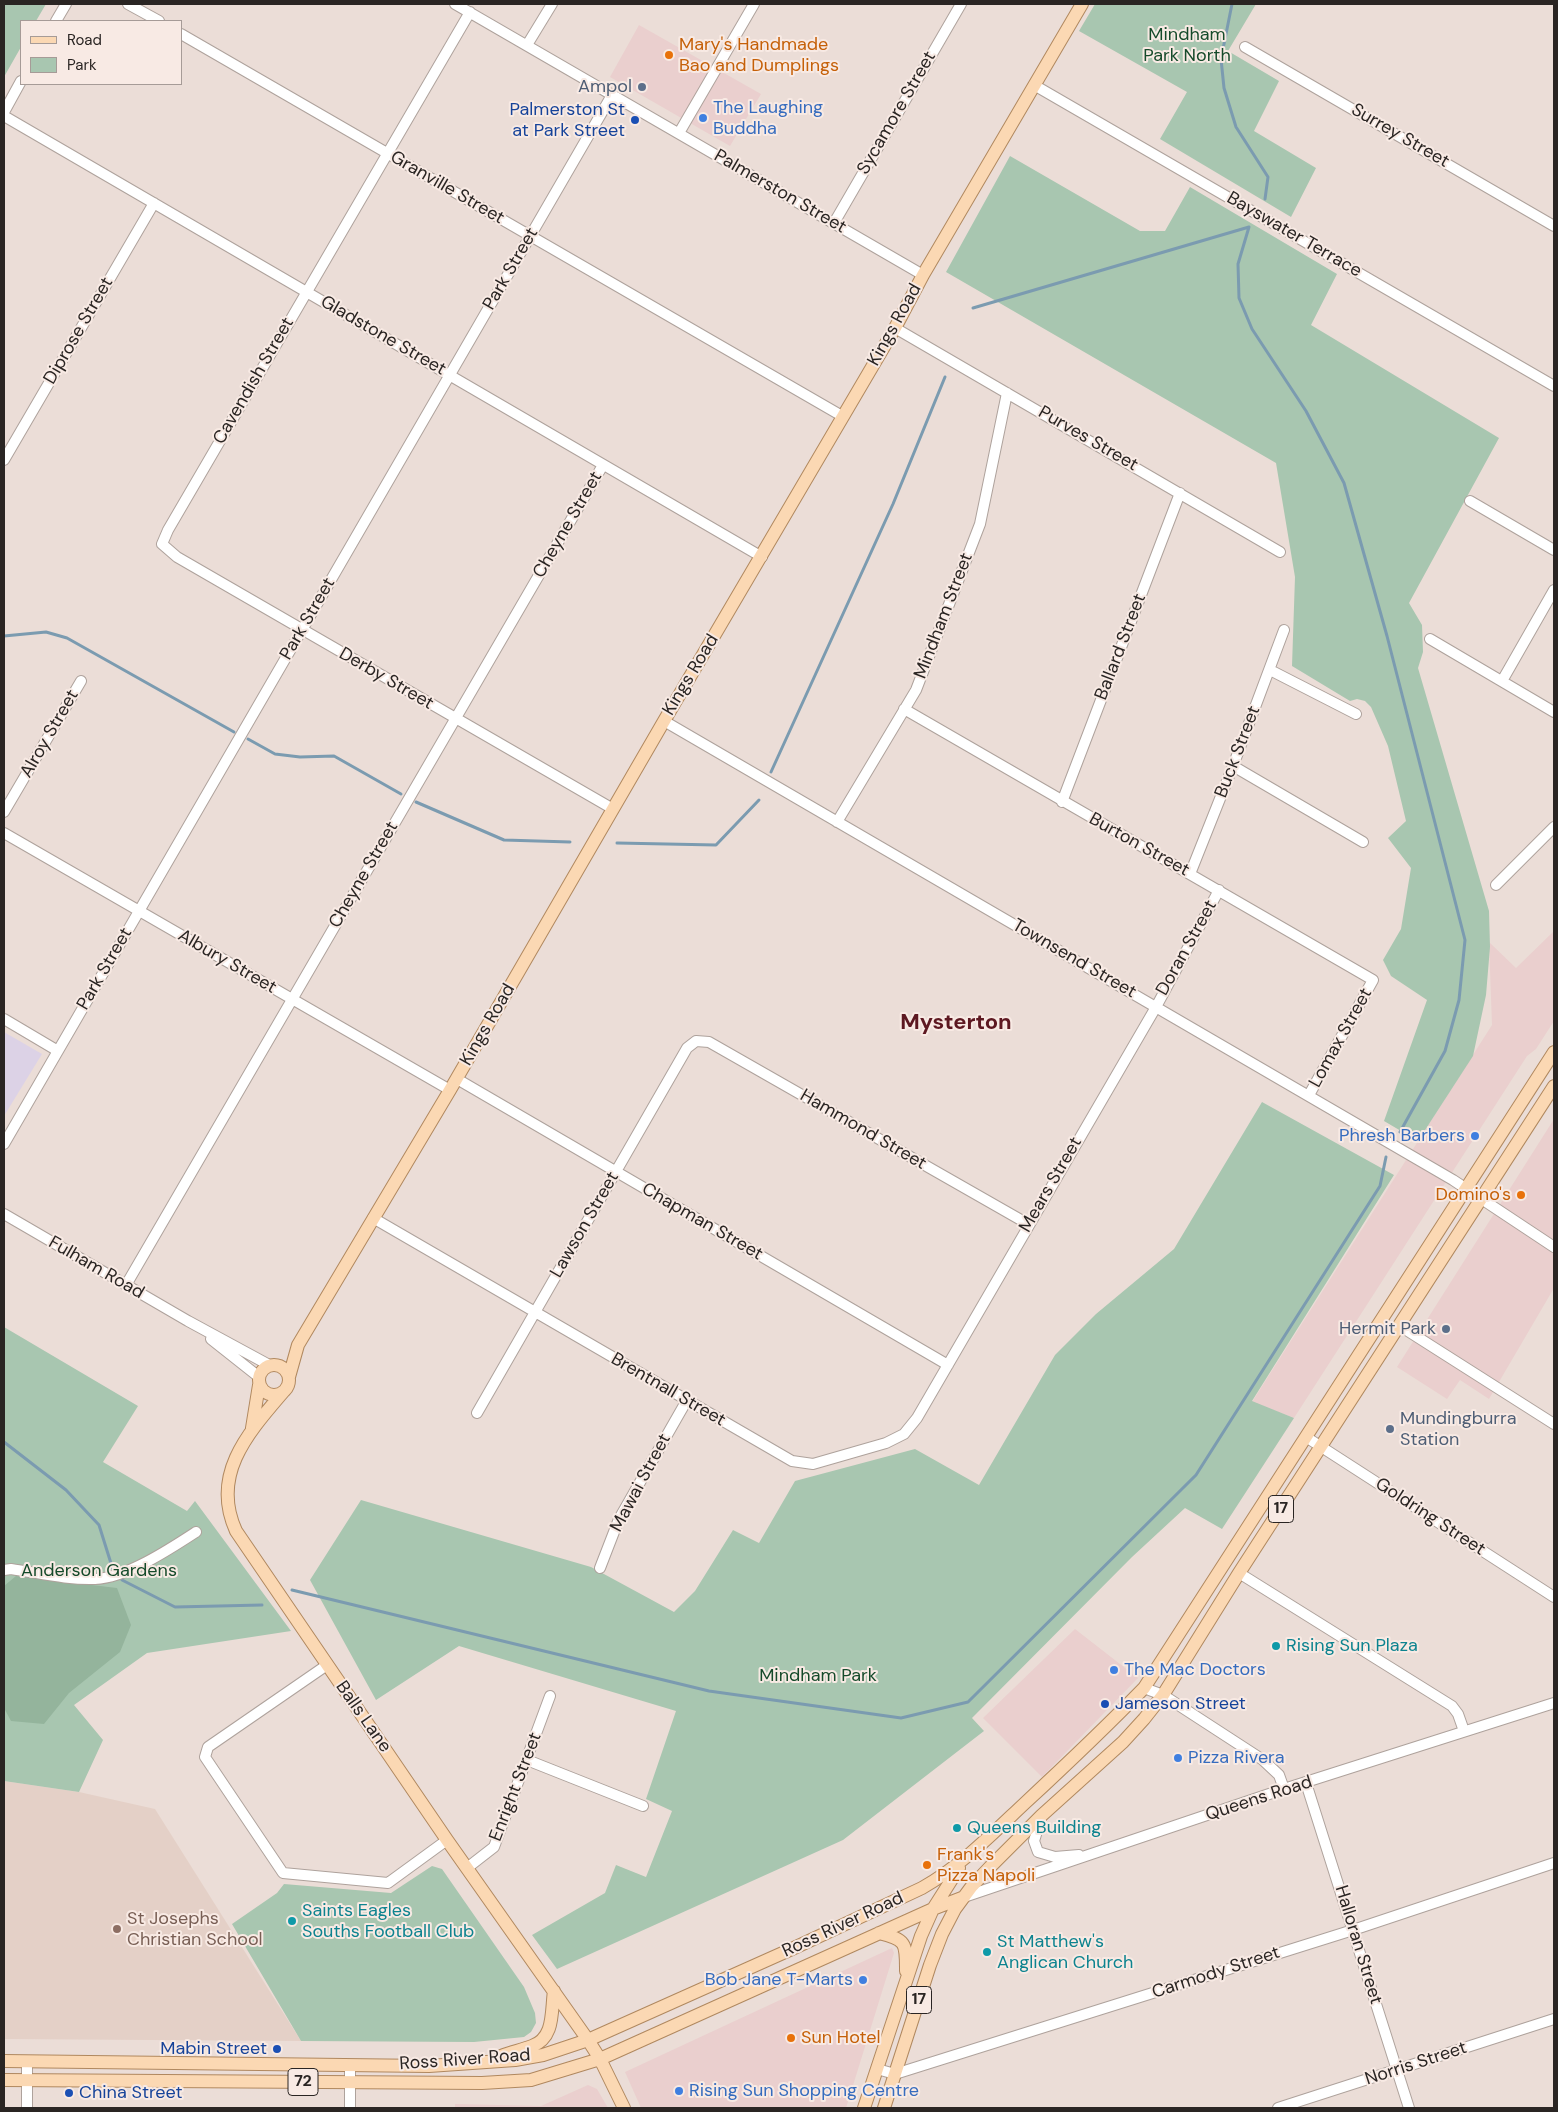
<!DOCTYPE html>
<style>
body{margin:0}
#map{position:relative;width:1558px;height:2112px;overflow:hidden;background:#ebddd7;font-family:"DM Sans",sans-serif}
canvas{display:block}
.frame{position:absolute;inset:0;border:5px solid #2a2523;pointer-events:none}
.legend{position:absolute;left:20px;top:20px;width:162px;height:65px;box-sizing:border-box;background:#f8eae4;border:1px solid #a69b97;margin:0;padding:6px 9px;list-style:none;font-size:15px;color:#2a2523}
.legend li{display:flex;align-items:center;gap:10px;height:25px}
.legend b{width:25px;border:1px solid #a69b97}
</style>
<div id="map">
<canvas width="1558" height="2112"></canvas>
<div class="frame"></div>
<ul class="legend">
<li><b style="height:6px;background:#fbd8b3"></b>Road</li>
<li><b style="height:14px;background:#a8c6b0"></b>Park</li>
</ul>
</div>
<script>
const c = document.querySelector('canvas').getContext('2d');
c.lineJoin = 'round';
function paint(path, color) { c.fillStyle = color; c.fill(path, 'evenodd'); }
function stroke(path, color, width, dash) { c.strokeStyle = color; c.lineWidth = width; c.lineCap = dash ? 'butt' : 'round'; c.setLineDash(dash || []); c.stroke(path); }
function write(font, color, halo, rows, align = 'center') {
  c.font = font + ' "DM Sans",sans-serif'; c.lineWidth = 4; c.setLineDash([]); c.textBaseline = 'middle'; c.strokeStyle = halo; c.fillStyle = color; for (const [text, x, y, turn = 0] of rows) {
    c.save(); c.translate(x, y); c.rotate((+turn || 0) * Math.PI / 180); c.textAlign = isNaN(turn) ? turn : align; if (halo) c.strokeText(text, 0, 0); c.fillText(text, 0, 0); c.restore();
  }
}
paint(new Path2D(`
 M639,25L761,94L730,146L610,77Z
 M1554,931V1021L1536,1049L1527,1056L1294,1418L1252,1402L1492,1025L1489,942L1516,968Z
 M1554,1119V1288L1489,1399L1460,1380L1447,1399L1397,1367Z
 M1075,1629L1138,1678L1042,1777L983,1718Z
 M892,1948L894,1953L846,2108H641L625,2072Z
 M588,2085L597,2089L608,2108H455V2104L541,2106Z`), '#eacfce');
paint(new Path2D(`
 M4,1781L79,1792L155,1809L301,2041L4,2039Z`), '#e4d0c7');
paint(new Path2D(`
 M4,1032L42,1054L4,1116Z`), '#dcd2e6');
paint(new Path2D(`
 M4,4H46L36,21H21V47L4,77Z
 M1095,4H1256L1228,51L1279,81L1254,131L1316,168L1291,217L1160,139L1187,92L1079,31Z
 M1010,156L1140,231H1165L1190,187L1337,274L1311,325L1499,438L1409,603L1422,625L1423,652L1418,668L1489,911L1490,947L1486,995L1473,1056L1418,1141L1384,1121L1427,1000L1391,976L1383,960L1401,929L1411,868L1388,838L1406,821L1388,746L1371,707L1365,701L1357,699L1350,701L1292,666L1295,577L1276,463L946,272Z
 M1262,1102L1394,1175L1252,1401L1294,1418L1222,1529L1185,1508L1132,1557L972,1718L984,1731L843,1840L557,1969L532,1935L605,1893L616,1865L646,1877L672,1811L646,1799L676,1711L459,1646L376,1700L310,1580L361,1500L591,1567L674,1612L695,1591L733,1530L759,1543L795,1481L915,1449L979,1485L1055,1355L1096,1314L1174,1249Z
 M4,1327L138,1406L103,1462L187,1511L195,1501L291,1631L147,1653L74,1705L103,1740L79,1792L4,1781Z
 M432,1866L442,1869L524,1987L535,2013L536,2023L531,2032L524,2037L474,2042L301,2041L232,1924L277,1893L284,1884L391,1893Z`), '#a8c6b0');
paint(new Path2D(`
 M16,1576L117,1588L131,1625L120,1652L69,1693L44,1724L11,1721L4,1708V1586Z`), '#94b49c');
stroke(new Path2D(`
 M1232,4L1221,59L1224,88L1236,127L1268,177L1265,199
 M1249,227L1238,264L1239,298L1252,329L1306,411L1344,483L1387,636L1465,940L1459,1000L1445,1051L1400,1132
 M973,308L1249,227
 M4,636L46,632L67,638L234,732
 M248,739L275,754L300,757L334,756L401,794
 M771,772L893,504L945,377
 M416,802L504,840L570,842
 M617,843L716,845L759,800
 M4,1442L66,1490L99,1525L114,1573
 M122,1580L175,1607L262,1605
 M292,1590L709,1691L901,1718L968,1702L1196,1475L1380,1186L1386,1157`), '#7b9bb0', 3);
const minor = new Path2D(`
 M128,4L159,21
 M455,4L923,275
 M470,12L168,530L162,544L177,557L613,809
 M56,21L66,4
 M181,34L842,416
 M527,45L552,4
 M1245,47L1554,226
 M1034,85L1554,386
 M4,112L21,81
 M4,116L762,557
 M679,133L754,4
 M834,223L961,4
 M895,328L1280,552
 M4,460L154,203
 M1470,501L1554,550
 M1430,639L1554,712
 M1270,670L1356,714
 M1502,681L1554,590
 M904,709L1373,980L1309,1095
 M664,721L1453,1180L1554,1247
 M1233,766L1363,842
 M1062,802L1180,493
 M4,812L81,681
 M837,822L916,690L980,524L1007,393
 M4,833L450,1090
 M1190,874L1233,766L1284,630
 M1496,885L1554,827
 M4,1019L58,1051
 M457,1079L948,1365
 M4,1144L612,95
 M4,1214L188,1321L271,1366
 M373,1218L792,1461L813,1464L886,1443L904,1434L917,1418L1156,1007L1219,890
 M126,1285L603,465
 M1400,1326L1554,1424
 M211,1339L259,1377
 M477,1413L687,1048L696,1041L709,1042L1028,1224
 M1306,1437L1554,1597
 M600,1568L619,1519L687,1400
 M4,1570L11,1569C39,1573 68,1580 95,1579C126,1578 170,1549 196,1532
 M1239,1573L1452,1706L1458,1714L1464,1731
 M327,1665L208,1747L205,1757L283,1873L388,1883L447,1840
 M1144,1688L1163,1695L1263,1760L1279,1775L1284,1789
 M527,1760L643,1806
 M1306,1783L1409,2108
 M1041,1818L1034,1841L1038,1852L1055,1857L1079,1855
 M467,1868L494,1847L550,1696
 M964,1897L1284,1789L1554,1703
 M350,2065V2108
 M877,2069L895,2074L1353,1930L1554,1863
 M27,2108V2061
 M1278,2108L1554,2019`);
const major = new Path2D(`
 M259 1380a15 15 0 1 1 30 0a15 15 0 1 1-30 0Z
 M289,1377L298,1345L450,1090L664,721L895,328L923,275L1082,4
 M284,1391C249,1432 210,1474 236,1531L447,1840L588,2040L600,2059L624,2108
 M252,1428L259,1385
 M879,1933C907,1940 906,1943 906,1971
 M501,2056C511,2052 521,2050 532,2046C555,2038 551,2011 554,1991
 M4,2061L429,2066L515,2060L543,2055L588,2040L794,1948L922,1888C961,1866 992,1834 1025,1803C1066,1765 1105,1728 1144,1688L1554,1052
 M4,2080L482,2083L531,2080L600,2059L933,1909L964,1897
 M864,2108L921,1936L933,1909L959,1868
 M884,2108L930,1965L942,1934L955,1909L972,1886L990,1867L1041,1816L1123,1742L1144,1719L1163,1695L1239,1573L1554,1086`);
stroke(minor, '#aea29c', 12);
stroke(major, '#b0885f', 14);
stroke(minor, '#fff', 10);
stroke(major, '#fbd8b3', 12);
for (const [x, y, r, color] of [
 [669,55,5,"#e8710a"],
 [642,87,5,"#5c6f8a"],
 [703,118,5,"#3f7fe0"],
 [635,120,5,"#1a4fb4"],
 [1475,1136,5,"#3f7fe0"],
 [1521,1195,5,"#e8710a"],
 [1446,1329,5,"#5c6f8a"],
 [1390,1429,5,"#5c6f8a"],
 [1276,1646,5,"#0f9aa8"],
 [1114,1670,5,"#3f7fe0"],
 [1105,1704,5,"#1a4fb4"],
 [1178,1758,5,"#3f7fe0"],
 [957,1828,5,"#0f9aa8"],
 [927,1865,5,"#e8710a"],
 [292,1921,5,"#0f9aa8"],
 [117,1929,5,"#8d6e63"],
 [987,1952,5,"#0f9aa8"],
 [863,1980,5,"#3f7fe0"],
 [791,2038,5,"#e8710a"],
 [277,2049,5,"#1a4fb4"],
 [679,2091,5,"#3f7fe0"],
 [69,2093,5,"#1a4fb4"]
]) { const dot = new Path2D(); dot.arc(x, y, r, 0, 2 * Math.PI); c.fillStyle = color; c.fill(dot); stroke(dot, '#f8eae4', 2); }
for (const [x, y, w] of [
 [1281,1509,25],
 [919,2000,25],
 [303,2082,30]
]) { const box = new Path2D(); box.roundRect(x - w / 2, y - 13.5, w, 27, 4); c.fillStyle = '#f8eae4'; c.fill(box); stroke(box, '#2a2523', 1); }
write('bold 16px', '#2a2523', null, [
 ["17",1281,1509],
 ["17",919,2000],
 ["72",303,2082]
]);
write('18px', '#154a2a', '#f8eae4', [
 ["Mindham",1187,35],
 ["Park North",1187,56],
 ["Anderson Gardens",99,1571],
 ["Mindham Park",818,1676]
]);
write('18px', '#c56008', '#f8eae4', [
 ["Mary's Handmade",679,45],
 ["Bao and Dumplings",679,66],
 ["Domino's",1511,1195,"right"],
 ["Frank's",937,1855],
 ["Pizza Napoli",937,1876],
 ["Sun Hotel",801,2038]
], 'left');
write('18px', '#4e5e75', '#f8eae4', [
 ["Ampol",632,87],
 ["Hermit Park",1436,1329],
 ["Mundingburra",1400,1419,"left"],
 ["Station",1400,1440,"left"]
], 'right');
write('18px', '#366cbe', '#f8eae4', [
 ["The Laughing",713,108],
 ["Buddha",713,129],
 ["Phresh Barbers",1465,1136,"right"],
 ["The Mac Doctors",1124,1670],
 ["Pizza Rivera",1188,1758],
 ["Bob Jane T-Marts",853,1980,"right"],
 ["Rising Sun Shopping Centre",689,2091]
], 'left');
write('18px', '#164399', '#f8eae4', [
 ["Palmerston St",625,110],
 ["at Park Street",625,131],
 ["Jameson Street",1115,1704,"left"],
 ["Mabin Street",267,2049],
 ["China Street",79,2093,"left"]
], 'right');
write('18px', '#2a2523', '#f8eae4', [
 ["Sycamore Street",897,113,-60],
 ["Surrey Street",1400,136,30],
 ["Granville Street",447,188,30],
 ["Palmerston Street",780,192,30],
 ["Bayswater Terrace",1294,235,30],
 ["Park Street",511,269,-60],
 ["Kings Road",895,325,-61],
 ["Diprose Street",79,331,-60],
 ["Gladstone Street",383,336,30],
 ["Cavendish Street",254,381,-60],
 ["Purves Street",1088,439,30],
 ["Cheyne Street",568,525,-60],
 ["Mindham Street",944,616,-69],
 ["Park Street",308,619,-60],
 ["Ballard Street",1121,647,-69],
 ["Kings Road",691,675,-59],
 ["Derby Street",386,679,30],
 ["Alroy Street",50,734,-60],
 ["Buck Street",1238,752,-69],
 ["Burton Street",1139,845,29],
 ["Cheyne Street",364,875,-60],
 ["Doran Street",1187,948,-61],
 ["Townsend Street",1074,959,30],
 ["Albury Street",227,962,30],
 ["Park Street",105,969,-60],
 ["Kings Road",488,1025,-60],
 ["Lomax Street",1341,1038,-61],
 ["Hammond Street",863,1130,30],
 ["Mears Street",1051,1185,-60],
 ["Chapman Street",702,1222,30],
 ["Lawson Street",585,1225,-60],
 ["Fulham Road",96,1268,30],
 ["Brentnall Street",668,1390,30],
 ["Mawai Street",641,1483,-62],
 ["Goldring Street",1430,1517,33],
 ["Balls Lane",363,1717,55],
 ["Enright Street",516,1787,-69],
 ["Queens Road",1259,1799,-18],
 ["Ross River Road",843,1925,-25],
 ["Halloran Street",1358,1945,73],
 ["Carmody Street",1216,1973,-18],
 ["Ross River Road",465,2060,-4],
 ["Norris Street",1416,2064,-18]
]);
write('18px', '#0d838f', '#f8eae4', [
 ["Rising Sun Plaza",1286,1646],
 ["Queens Building",967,1828],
 ["Saints Eagles",302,1911],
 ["Souths Football Club",302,1932],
 ["St Matthew's",997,1942],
 ["Anglican Church",997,1963]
], 'left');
write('18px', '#785e54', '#f8eae4', [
 ["St Josephs",127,1919],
 ["Christian School",127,1940]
], 'left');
write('bold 22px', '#5d1821', '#f8eae4', [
 ["Mysterton",956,1023]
]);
</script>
